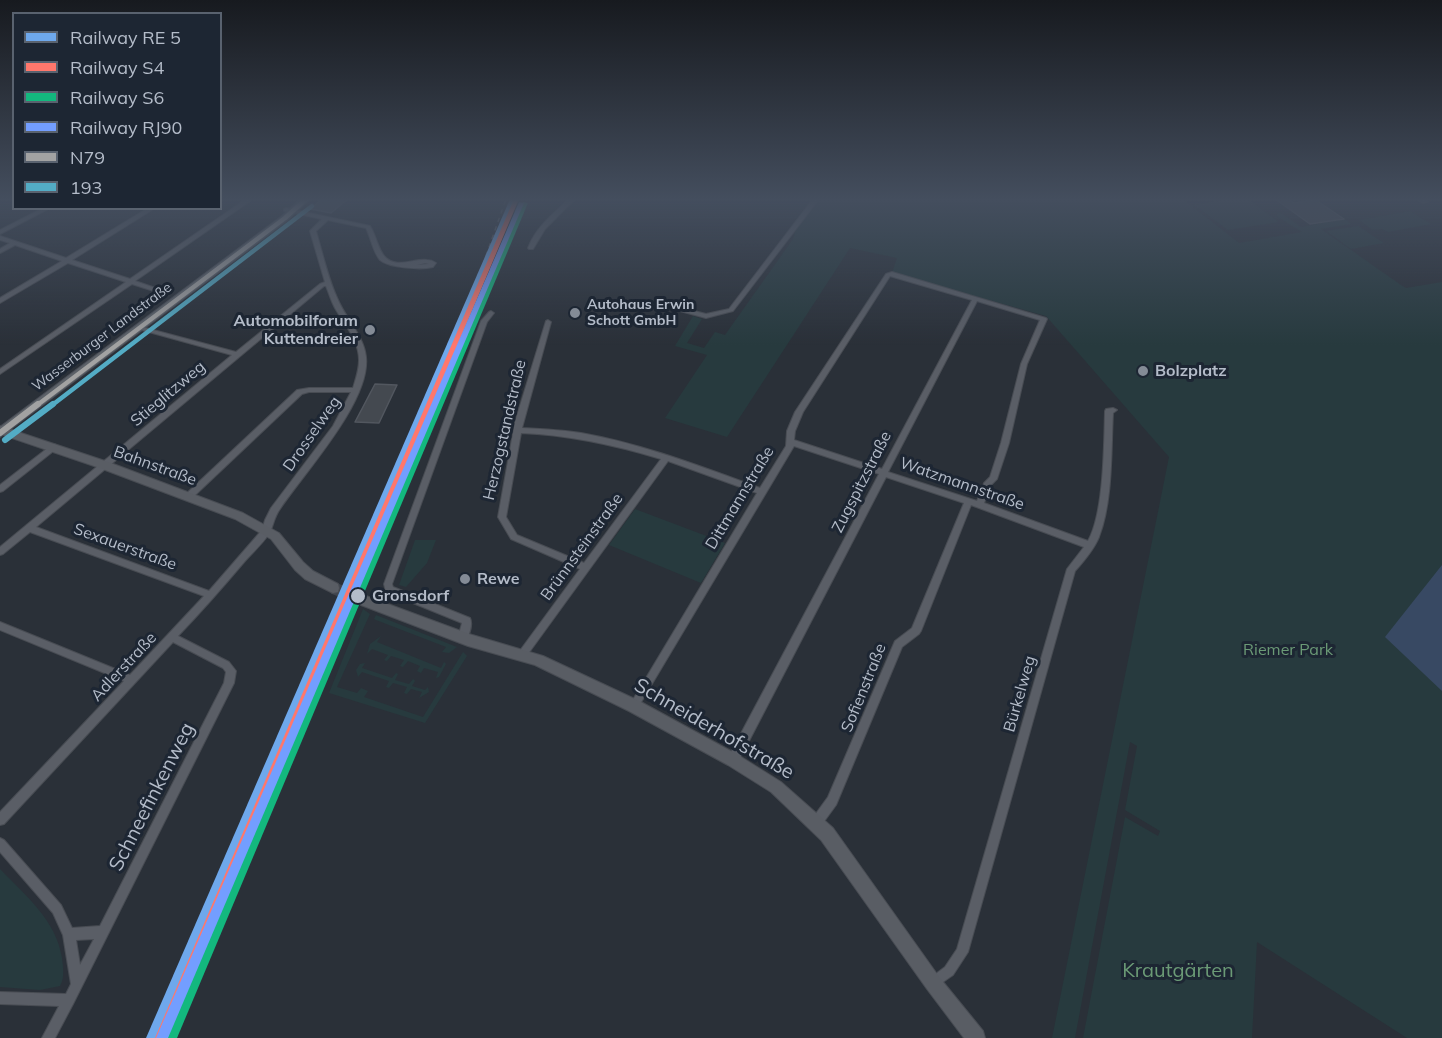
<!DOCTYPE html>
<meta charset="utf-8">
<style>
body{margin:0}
#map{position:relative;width:1442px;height:1038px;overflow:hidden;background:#2a3038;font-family:Mulish,sans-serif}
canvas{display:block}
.legend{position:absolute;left:12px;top:12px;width:210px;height:198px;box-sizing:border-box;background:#1d2633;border:2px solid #59626f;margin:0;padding:8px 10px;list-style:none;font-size:18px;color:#b4bcc9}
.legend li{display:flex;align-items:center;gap:12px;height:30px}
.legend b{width:30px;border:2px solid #59626f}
</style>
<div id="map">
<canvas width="1442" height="1038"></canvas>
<ul class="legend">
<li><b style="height:8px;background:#6ea8ec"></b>Railway RE 5</li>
<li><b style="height:8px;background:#ff776c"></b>Railway S4</li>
<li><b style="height:8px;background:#13b87e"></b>Railway S6</li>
<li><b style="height:8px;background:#739eff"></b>Railway RJ90</li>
<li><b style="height:8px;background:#a2a2a2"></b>N79</li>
<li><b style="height:8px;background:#53acc5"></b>193</li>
</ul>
</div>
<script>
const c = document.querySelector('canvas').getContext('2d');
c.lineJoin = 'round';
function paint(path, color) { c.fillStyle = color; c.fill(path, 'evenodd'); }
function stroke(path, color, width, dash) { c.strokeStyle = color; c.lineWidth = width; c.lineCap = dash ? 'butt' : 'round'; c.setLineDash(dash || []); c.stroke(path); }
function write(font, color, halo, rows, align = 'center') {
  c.font = font + ' Mulish,sans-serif'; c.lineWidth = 6; c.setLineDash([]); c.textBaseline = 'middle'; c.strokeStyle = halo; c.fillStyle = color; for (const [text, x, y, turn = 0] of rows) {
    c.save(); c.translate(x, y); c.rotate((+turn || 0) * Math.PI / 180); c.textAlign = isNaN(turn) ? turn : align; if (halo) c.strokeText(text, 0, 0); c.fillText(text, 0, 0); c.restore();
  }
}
paint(new Path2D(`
 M819,199H1183L1239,243L1302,232L1276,216L1280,212L1301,227L1345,219L1351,224L1321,229L1401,285L1406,288L1442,282V1038H1407L1257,942L1252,1038H1083L1125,817L1158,836L1160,831L1125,810L1137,746L1130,742L1075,1038H1052L1169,457L1046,316L892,273L897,258L850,248L727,437L665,418L707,355L675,346L693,316L702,319L687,343L704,348L715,332L725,335L793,239L796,229Z
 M1231,199H1248L1279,222L1228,230L1194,205Z
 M1410,211L1431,224L1388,232L1382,229L1373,230L1359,220Z
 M1358,226L1384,243L1351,249L1326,231Z
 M635,509L725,543L701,583L609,545Z
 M415,540H436L427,563L406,587L399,585Z
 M363,609L370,614L337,687L357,693L361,688L368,691L364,697L423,717L463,652L467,656L425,723L329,693Z
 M376,615L457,647L449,653L442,652L446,647L376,620L374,619Z
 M381,636L377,642L441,668L444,662L446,664L439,677L436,678L438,672L424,668L421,673L417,671L420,666L408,661L403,667L400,666L404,660L391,656L387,661L384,660L388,655L372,649L367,654L370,644Z
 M365,663L362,668L392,678L396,673L398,674L395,680L409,684L413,679L415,681L412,686L425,690L428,687L429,692L419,698L422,692L411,689L407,694L404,693L407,687L393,683L389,688L386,687L389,681L362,672L358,677L356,670L360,664Z
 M0,869C26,896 56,920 62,958C63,968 65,977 60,986L40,990L0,987Z`), '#273a3e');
paint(new Path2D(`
 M1442,565V691L1385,637Z`), '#384963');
const building = new Path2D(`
 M322,199H348L331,213L310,209Z
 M1275,199H1289L1294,203L1316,200L1344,219L1310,224Z
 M375,384L397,385L379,423L355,422Z`);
paint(building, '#444950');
stroke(building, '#52575f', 1.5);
stroke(new Path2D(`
 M333,588L366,601`), '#3f454e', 12, [12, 6]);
const street = new Path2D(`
 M246,199H253L135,281L164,291V293H160L132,284L0,374V369L126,282L68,263L0,303V298L62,261L15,245L0,253V249L10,243L0,240V236L66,258L148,208H155L72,260L130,279Z
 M569,199H575L545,229L533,249H529L528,248C536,227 553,214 569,199Z
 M813,199H819L733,311L706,318L680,311V309L682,308L706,314L729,309Z
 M1417,199H1424L1428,202L1423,203Z
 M43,208H50L0,234V230Z
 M286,208L370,226C376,235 378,250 385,257C396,269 415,258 427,260C431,260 433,261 436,263L433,267C422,270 389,268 380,260C373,252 371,238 366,228L328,220L316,231C323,255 328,279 338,300C346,319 364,336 366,357C371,401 304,473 280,509C274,517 273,527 269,534C262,544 253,552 245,561C223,587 201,612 178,636L229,662L236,671L234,683L73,1004L55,1038H42L59,1006L0,1004V992L66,994L71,984L63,935L53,913L0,852V838L4,840L61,905L72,928L100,926L224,683L226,672L223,668L173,642L4,824L0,825V812L124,681L0,630V622L130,675L204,596L30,532L3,554L0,555V547L232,355L138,329V327H142L236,352L320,284L325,282L310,231L322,219L284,211V209ZM425,263L429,264L417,265ZM324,286H326C329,293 331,301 335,308C344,324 359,340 359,360C359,370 356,378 353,388H309L297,390L186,494L185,496L186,498H192L302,394L309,392H351L333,426L271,508L265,520L262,530L209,591L36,527ZM94,939L80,965L76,940Z
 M892,272L1046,318L1047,319L1027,364L1009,443L997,479L991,485L984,503L1088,541C1104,513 1104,445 1105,411L1106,409L1113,408L1117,410L1113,413C1111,450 1113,501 1099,537C1094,549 1084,561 1075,571L968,952L953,975L933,989L929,987L927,983L929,979L945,967L957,949L1067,569L1084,547L971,505L921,631L919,634L902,647L836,805L820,827L816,828L812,827L811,823L812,819L828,797L895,641L912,628L964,503L886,477L737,764L733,765L729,764L728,760L729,756L879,474L794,446L637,709L634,711L631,709L629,706L631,703L757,493L668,461L525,658L522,659L519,658L517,655L519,652L580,569L511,539L498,517L515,422L546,321L548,320L551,322L522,428C542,429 561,430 581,433C643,444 702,467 760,488L786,446L787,431L795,412L886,274ZM890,276L972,300L882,469L794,440L795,431L803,412ZM977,301L1040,320L1021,364L1001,443L990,477L984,483L977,501L888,472ZM521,433C569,435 615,445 661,459L584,563L517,535L506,517Z
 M491,311L494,313L487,322L392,584L393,587L470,618C473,624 469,635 466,641L463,642L460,641L458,638L462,623L386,592L384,584L481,321L489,312Z
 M53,444L56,445L57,447L56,449L3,491L0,492V485Z`);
const secondary = new Path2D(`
 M0,426L108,462L243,513L279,533L303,562L313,571L338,584L339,588L338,592L333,593L305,579L295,570L271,539L235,519L100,468L0,434Z
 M366,596L469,634L543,656L639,701L738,755L781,782L833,828L939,977L983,1031L985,1038H964L927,989L821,840L771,792L728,765L629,711L535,665L468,646L361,605L359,601L361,597Z`);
const primary = new Path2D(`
 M300,199H310L288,220L0,437V427L282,216Z`);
stroke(street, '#484c53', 2);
stroke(secondary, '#484c53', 2);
stroke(primary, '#484c55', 2);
paint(street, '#5a5e66');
paint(secondary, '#595d64');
paint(primary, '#5c6168');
stroke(new Path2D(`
 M474,290L506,199`), '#595d64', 1.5, [4.5, 4.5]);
stroke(new Path2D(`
 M36,406L285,218L306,199`), '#a2a2a2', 4.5);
stroke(new Path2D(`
 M0,433L38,404`), '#a2a2a2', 6);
stroke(new Path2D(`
 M51,406L312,206`), '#53acc5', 4.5);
stroke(new Path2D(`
 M5,440L53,404`), '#53acc5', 6);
paint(new Path2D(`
 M510,199H515L158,1038H146Z`), '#6ea8ec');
paint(new Path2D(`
 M514,199H519L167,1038H155Z`), '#ff776c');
paint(new Path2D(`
 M523,202L528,203L177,1038H165Z`), '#13b87e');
paint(new Path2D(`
 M519,202L524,203L168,1038H156Z`), '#739eff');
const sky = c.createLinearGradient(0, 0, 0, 345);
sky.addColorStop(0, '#171a1f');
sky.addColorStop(0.58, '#444e5e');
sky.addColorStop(1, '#444e5e00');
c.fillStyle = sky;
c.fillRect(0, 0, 1442, 345);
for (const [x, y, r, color] of [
 [575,313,6,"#848b96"],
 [370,330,6,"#848b96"],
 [1143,371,6,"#848b96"],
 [465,579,6,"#848b96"],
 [358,596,8,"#b4bcc9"]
]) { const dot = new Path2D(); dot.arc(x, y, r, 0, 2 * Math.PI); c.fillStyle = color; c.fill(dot); stroke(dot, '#1d2633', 2); }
write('bold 14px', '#b4bcc9', '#1d2633', [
 ["Autohaus Erwin",587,305],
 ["Schott GmbH",587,321]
], 'left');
write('14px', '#b4bcc9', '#1d2633', [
 ["Wasserburger Landstraße",102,337,-37]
]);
write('bold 16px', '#b4bcc9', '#1d2633', [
 ["Automobilforum",358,321,"right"],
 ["Kuttendreier",358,339,"right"],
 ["Bolzplatz",1155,371],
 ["Rewe",477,579]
], 'left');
write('16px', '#b4bcc9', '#1d2633', [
 ["Stieglitzweg",168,394,-40],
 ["Herzogstandstraße",505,430,-77],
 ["Drosselweg",312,434,-55],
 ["Bahnstraße",155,466,20],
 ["Zugspitzstraße",862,482,-63],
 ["Watzmannstraße",962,484,19],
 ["Dittmannstraße",740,498,-59],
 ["Sexauerstraße",125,547,20],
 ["Brünnsteinstraße",582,547,-54],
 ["Adlerstraße",124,667,-47],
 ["Sofienstraße",864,688,-68],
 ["Bürkelweg",1020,694,-74]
]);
write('bold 16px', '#b4bcc9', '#1d2633', [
 ["Gronsdorf",372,596]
], 'left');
write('16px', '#6b9a76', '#1d2633', [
 ["Riemer Park",1288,650]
]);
write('20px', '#b4bcc9', '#1d2633', [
 ["Schneiderhofstraße",714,729,30],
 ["Schneefinkenweg",152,797,-63]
]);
write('20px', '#6b9a76', '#1d2633', [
 ["Krautgärten",1178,971]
]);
</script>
